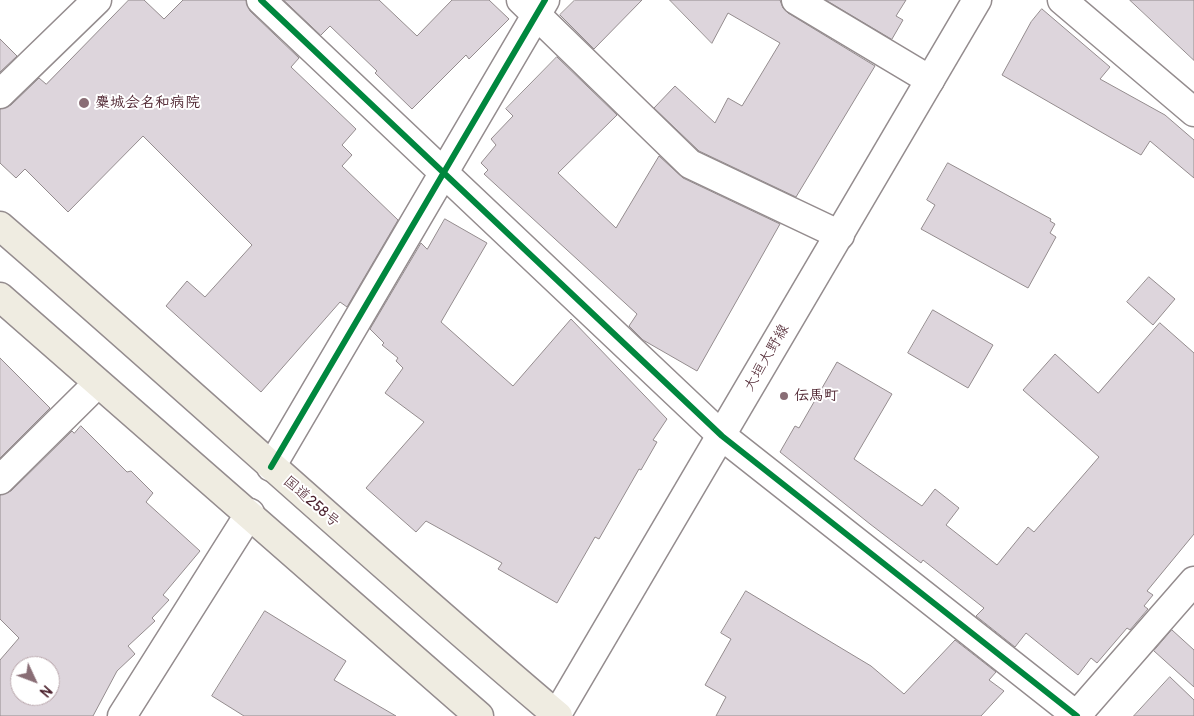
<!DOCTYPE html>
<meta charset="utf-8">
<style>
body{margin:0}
#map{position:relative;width:1194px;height:716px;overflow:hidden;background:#fff;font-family:Pangolin,sans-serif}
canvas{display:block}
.north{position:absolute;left:10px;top:656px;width:50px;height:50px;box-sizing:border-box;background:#fff;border:1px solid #b7a5aa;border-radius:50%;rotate:133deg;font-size:14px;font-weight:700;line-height:20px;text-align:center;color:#4a1f2b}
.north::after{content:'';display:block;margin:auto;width:18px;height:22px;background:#896d75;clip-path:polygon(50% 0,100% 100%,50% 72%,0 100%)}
</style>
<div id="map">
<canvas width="1194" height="716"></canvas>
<div class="north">N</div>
</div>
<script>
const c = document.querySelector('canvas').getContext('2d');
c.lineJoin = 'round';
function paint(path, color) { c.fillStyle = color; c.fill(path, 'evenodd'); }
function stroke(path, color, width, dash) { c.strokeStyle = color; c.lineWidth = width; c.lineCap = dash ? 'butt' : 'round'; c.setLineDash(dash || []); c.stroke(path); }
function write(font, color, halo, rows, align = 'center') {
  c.font = font + ' Pangolin,"Klee One",sans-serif'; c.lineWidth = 4; c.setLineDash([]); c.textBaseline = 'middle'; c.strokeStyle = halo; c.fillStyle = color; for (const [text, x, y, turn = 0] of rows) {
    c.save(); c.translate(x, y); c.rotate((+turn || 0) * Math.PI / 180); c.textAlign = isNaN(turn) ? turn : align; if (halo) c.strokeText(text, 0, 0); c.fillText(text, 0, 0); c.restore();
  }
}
const building = new Path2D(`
 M129,0H144L164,19L183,0H246L250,11L299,58L291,67L356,129L342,145L352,155L342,166L398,220L347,307L340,302L261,392L166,306L187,281L205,297L252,245L143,136L68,212L25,169L16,178L0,163V109L11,105L39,78L46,84Z
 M284,0H379L417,36L452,0H489L509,19L469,59L466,55L412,109L375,73L377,71L330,26L321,35Z
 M575,0H642L594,49L560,15Z
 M670,0H780L783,8L788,13L875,66L796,197L699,151L654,108L675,86L715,123L728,98L742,106L780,43L728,13L712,43Z
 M826,0H906L896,16L903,20L892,39Z
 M1130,0H1194V60Z
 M1042,9L1110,67L1100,79L1165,115L1194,140V178L1150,141L1141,155L1002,75L1031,22Z
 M0,39L17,56L0,72Z
 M557,57L617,115L558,173L616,228L659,156L683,178L780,224L697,371L643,340L629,326L637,314L484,174L488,170L481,163L496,145L491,139L513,116L506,109Z
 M948,163L1051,219L1050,221L1055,224L1050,233L1056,237L1028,288L921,229L935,205L927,200Z
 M445,219L487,243L441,322L513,386L571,319L667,419L653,440L657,442L641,470L639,469L599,539L595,537L557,603L498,569L502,563L426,521L416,532L366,488L424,422L385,393L403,368L396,361L398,358L382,345L384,343L370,329L421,243L427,249Z
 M1149,277L1175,299L1153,325L1127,302Z
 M933,310L993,345L968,388L908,353Z
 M1160,323L1194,353V534L1147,591L1153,595L1144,606L1148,609L1130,630L1127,628L1097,663L1091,658L1078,675L1026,633L1015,647L976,616L984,608L923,560L921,563L870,524L780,452L795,426L799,428L837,362L892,394L854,459L922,506L935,489L959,508L946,525L997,565L1028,527L1034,532L1099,457L1023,390L1055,354L1098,393Z
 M0,358L50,408L0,458Z
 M81,426L127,472L131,471L153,493L146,502L200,551L163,595L169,600L152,618L155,621L128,646L135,654L117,671L93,716H0V660L19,638L0,619V495L11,491L72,431L74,433ZM20,666H50V696H20Z
 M746,591L871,666L904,694L955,640L996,672L989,680L1004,691L981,716H716L726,697L705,685L731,639L721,633Z
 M265,611L346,661L334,680L396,716H244L212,696Z
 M1172,630L1194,650V687L1154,651Z
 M1170,677L1194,700V716H1134Z`);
paint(building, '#ddd5dc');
stroke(building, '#948c8e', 1);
const minor = new Path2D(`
 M261,0L722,436L1077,716
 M521,0L690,164L840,235
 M796,0L930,80
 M1062,0L1194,112
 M0,94L97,0
 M271,467L545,0
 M0,480L97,384
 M122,716L250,513
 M1076,716L1194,581`);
const secondary = new Path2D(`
 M556,716L977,0`);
const trunk = new Path2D(`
 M0,226C187,388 369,556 558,716
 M0,297L479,716`);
stroke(minor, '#948c8e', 31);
stroke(secondary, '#948c8e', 31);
stroke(trunk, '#948c8e', 31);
stroke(minor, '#fff', 28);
stroke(secondary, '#fff', 28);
stroke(trunk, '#efece1', 28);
stroke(new Path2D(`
 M261,0L722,436L1077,716
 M271,467L545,0`), '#00873e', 6);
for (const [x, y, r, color] of [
 [84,103,6,"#896d75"],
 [784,396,5,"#896d75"]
]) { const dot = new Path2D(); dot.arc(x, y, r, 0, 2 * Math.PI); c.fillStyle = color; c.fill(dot); stroke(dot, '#fff', 2); }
write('bold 15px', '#4a1f2b', '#fff', [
 ["麋城会名和病院",95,103],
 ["伝馬町",794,396]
], 'left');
write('15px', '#4a1f2b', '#fff', [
 ["大垣大野線",767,358,-60],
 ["国道258号",311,502,41]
]);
</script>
